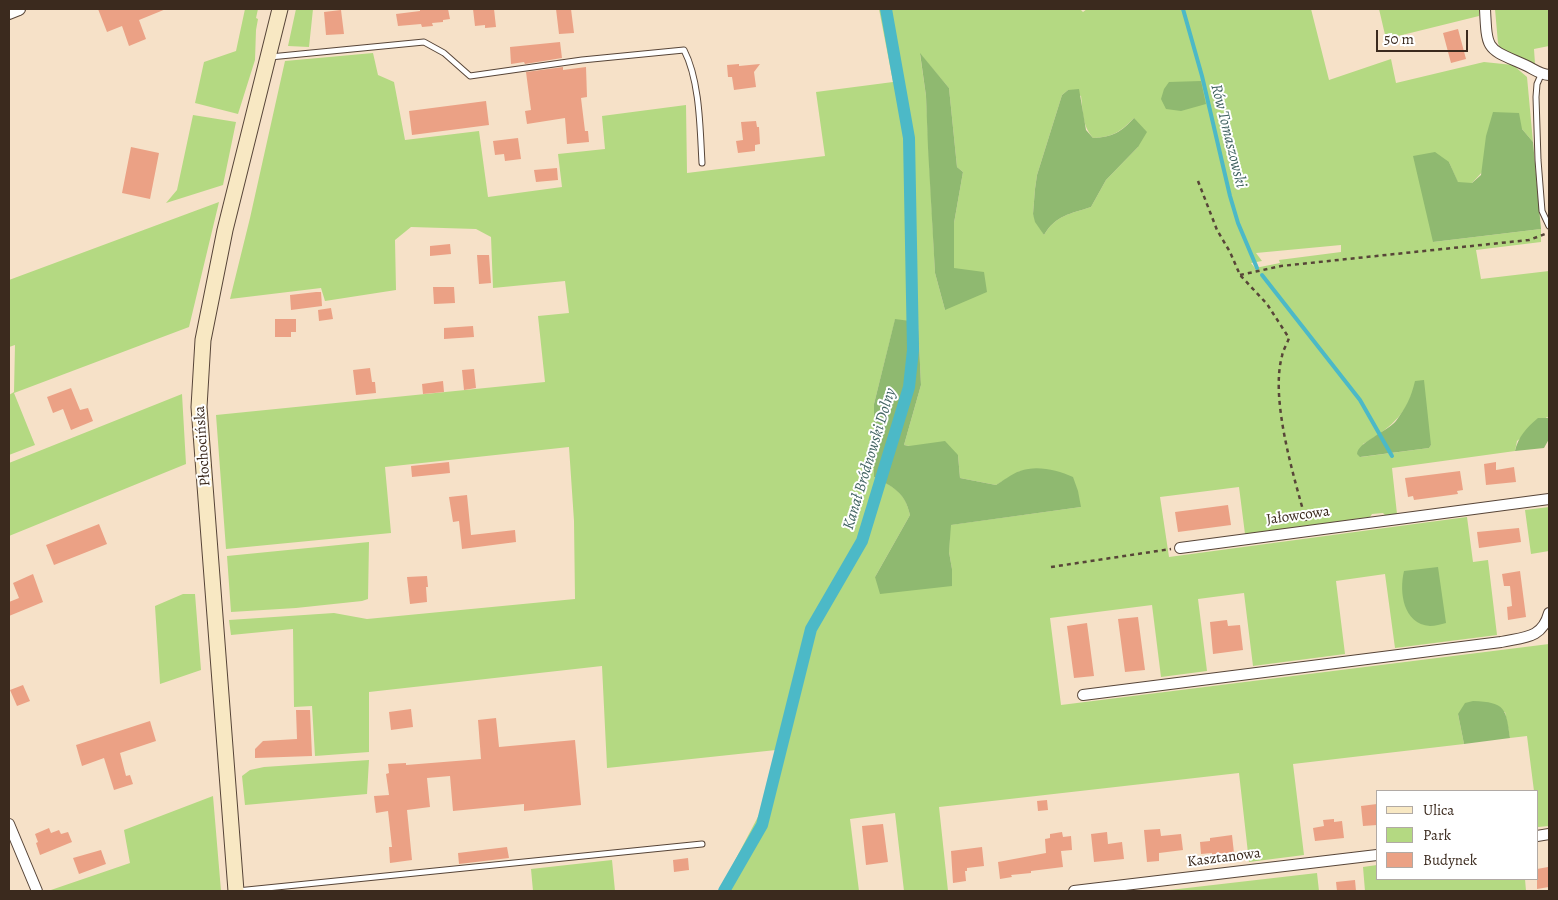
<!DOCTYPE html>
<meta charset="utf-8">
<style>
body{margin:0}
#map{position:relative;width:1558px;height:900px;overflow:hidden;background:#f6e1c8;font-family:Alegreya,serif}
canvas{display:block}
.frame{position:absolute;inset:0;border:10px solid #3b2a1e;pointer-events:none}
.legend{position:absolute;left:1376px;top:790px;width:162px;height:90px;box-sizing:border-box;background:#fff;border:1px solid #b1aaa5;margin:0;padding:6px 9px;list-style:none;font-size:15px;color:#3b2a1e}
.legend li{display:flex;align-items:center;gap:10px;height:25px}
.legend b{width:25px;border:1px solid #b1aaa5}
.scale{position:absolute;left:1376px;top:30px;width:92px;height:22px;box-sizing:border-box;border:2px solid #3b2a1e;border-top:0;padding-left:6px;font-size:15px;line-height:18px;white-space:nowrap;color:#3b2a1e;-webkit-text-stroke:4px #fff;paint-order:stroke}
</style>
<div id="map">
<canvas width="1558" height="900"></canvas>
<div class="frame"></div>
<ul class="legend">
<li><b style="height:6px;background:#f8e8c3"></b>Ulica</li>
<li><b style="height:14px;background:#b4d982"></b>Park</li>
<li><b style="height:14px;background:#eba185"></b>Budynek</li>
</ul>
<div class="scale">50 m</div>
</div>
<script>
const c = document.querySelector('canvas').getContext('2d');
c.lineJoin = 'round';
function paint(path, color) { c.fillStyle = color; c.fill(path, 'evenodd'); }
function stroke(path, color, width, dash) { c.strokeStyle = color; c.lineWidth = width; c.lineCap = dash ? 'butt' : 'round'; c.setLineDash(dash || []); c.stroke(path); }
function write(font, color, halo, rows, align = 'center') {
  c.font = font + ' Alegreya,serif'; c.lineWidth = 4; c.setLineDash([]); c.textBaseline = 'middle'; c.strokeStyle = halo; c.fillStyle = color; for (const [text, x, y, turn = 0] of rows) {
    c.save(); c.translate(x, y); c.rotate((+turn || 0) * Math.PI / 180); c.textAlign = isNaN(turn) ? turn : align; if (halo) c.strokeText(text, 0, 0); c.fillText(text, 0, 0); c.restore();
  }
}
paint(new Path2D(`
 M245,9H258L256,18L258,19L256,30L255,60L238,114L195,103L204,62L236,51Z
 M296,9H313L309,47L288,46Z
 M879,9H1080L1083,12L1087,9H1311L1329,80L1391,59L1396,83L1484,62L1513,65L1527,77L1533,142L1522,129L1472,183H1458L1449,162L1433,242L1541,229V242L1476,250L1481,279L1549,271V418L1547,417L1517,441L1515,451L1392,468L1397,514L1386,516L1383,513L1372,514L1370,517L1245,534L1239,487L1160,497L1169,557L1467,517L1473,562L1488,560L1497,635L1395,648L1385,574L1336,581L1345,654L1253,666L1244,593L1198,599L1207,671L1161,677L1152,605L1050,618L1061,705L1549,644V826L1538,827L1537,791H1534L1527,736L1510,738L1505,712L1458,714L1464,744L1293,764L1304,855L1249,862L1239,773L939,807L948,891H904L895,813L850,819L859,891H719L761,811L776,750L607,768L602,666L369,692V752L315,756L312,706L294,707L293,629L231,635L229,620L334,613L367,619L575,599L574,521L569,447L385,467L391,533L226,549L216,415L545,382L538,316L569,313L565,281L493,288L491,237L476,229L411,227L395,240L396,290L325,301L321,288L230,299L250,218L285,61L373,53L378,75L394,82L405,140L479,131L488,197L562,187L558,154L605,149L602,116L686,105L687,173L825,156L816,92L893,82ZM920,54L949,88L957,167L963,172L954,223V268L945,310L935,273L926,96ZM1068,90L1081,96C1083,111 1082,126 1093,138C1113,137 1120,132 1134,118L1138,147L1106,180L1091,207C1070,214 1056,215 1044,235L1033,214L1035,189L1037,175L1062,95ZM1341,245V252L1279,260L1280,263L1255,268L1251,263L1262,261L1256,253ZM895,320L918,322L921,385L904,445L958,455L960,478L996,485L1020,471L1081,507L950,525L949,552L952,569L875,577L910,515C905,492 894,487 874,477V404ZM1411,396L1431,445L1429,448L1361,457L1363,444C1383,433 1403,418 1411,396Z
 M1379,9H1479V16L1386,39Z
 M1495,9H1549V46L1534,49L1535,64L1518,56L1502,52L1498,43Z
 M193,115L236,122L223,185L166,203L177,190Z
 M219,202L189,327L14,393L35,445L9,455V395L14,392L15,345L9,347V280Z
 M182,394L186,464L9,536V463Z
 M1549,507V551L1531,554L1525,510Z
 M369,542L368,599L362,601L296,608L231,612L227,556Z
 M183,594H195L201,670L160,684L155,606Z
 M369,760L367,794L245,805L242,776L250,770L264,767Z
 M213,796L221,891H48L130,863L124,830Z
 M612,860L615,891H533L531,869Z
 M1377,865V879H1525L1526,891H1365L1363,867Z
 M1317,873L1319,891H1161Z`), '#b4d982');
paint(new Path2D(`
 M920,53L949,88L957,167L963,172L954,223V268L984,272L987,292L945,310L935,273L928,148L926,96Z
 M1201,81L1206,104L1181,111L1166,109L1161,99L1164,89L1169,82Z
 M1079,89L1086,130L1093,138C1113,137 1121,132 1134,118L1147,132L1138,147L1106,180L1091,207C1070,214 1056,215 1044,235L1035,222L1033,214L1035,189L1037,175L1062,95L1068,90Z
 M1493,112L1519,113L1522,129L1533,142L1541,229L1433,242L1413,156L1435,152L1449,162L1458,182L1472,183L1481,175L1486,136Z
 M895,319L918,322L921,385L904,445L909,446L945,441L958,455L960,478L996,485C1003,481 1011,474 1020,471C1037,465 1057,470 1073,477L1078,491L1081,507L951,525L949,552L952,569V586L880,594L875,577L910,515C905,492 893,487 874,477V404Z
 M1424,380L1431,445L1429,448L1360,457L1357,454C1358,442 1387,432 1396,421C1406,407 1411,398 1415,381Z
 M1538,418H1549V439L1544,448L1515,451C1518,437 1527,427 1538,418Z
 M1438,567L1446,623C1441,624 1435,626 1430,626C1403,624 1399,592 1404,571Z
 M1473,701C1506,702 1506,709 1510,738L1464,744L1458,714L1465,703Z`), '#8fb970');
stroke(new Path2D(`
 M1183,9L1202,76L1230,196L1238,223L1257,268
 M1262,275L1360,400L1392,456`), '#4cb9c7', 4);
stroke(new Path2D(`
 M724,891L762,825L811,629L862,541L909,387L913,350L909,138L886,9`), '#4cb9c7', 12);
paint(new Path2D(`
 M98,9H166L139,20L146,39L129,46L122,26L107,32Z
 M420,9H448L450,19L443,20V22L432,23L433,26L422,27L421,24L398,26L396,14L420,11Z
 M473,9H494L496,27L485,28V25L475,26Z
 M556,9H571L574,33L559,34Z
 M341,10L344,34L326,35L324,12Z
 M1458,29L1466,59L1451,63L1443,33Z
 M560,42L562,58L525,64L524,62L511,64L510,47Z
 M739,64V66L760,64L754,72L756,87L734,90L732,77H728L727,65Z
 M563,67V70L586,67L587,97L581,98L585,131H588L589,142L567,144L565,118L527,124L525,111L531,110L526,72Z
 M486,101L489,125L412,135L409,111Z
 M756,121L757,127H759L760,144L755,145V151L738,153L736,141L743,140L741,122Z
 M518,138L521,159L505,161L504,154L495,155L493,141Z
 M131,147L159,153L150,199L122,193Z
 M557,168L558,180L536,182L534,170Z
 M450,244L451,254L430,256V246Z
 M477,255H489L491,283L479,284Z
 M433,287H454L455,303L434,304Z
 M316,292H321L322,306L291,310L290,295Z
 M331,308L333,319L319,321L318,310Z
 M275,319H296V332H291V337H275Z
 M473,326L474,337L444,339V328Z
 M370,368L372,382H375L376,393L356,395L353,370Z
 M474,369L476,388L464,390L462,370Z
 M443,381L444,392L423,394L422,384Z
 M71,388L80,410L88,408L93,421L71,430L63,409L53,413L47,397Z
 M449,462L450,473L412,477L411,466Z
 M1496,462V470L1514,467L1516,482L1486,485L1484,464Z
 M1460,471L1463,490L1457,491L1458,494L1414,500L1413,496L1408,497L1405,478Z
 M467,495L471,535L515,530L516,542L462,549L459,521L453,522L449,497Z
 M1228,505L1231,525L1178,532L1175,512Z
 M99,524L107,544L54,565L46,545Z
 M1519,528L1521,542L1479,548L1477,532Z
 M1520,571L1526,617L1508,620L1507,607L1512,606L1510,586H1504L1502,574Z
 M33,574L43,602L9,616V602L19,598L13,583Z
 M427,576L428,587H426L427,602L410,604L407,577Z
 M1138,617L1145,670L1125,672L1118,619Z
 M1227,620L1228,626L1240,625L1243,650L1213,654L1210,622Z
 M1087,623L1094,676L1074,678L1067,626Z
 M23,685L30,701L17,706L10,690Z
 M411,709L413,727L391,730L389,712Z
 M296,710H310L312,756L255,758V749L263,741L297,739Z
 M496,718L499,747L575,740L581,805L524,811V804L453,811L450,776L427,778L430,807L407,810L412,860L390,863L389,847H392L388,811L376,813L374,796L389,795L386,774L389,773L388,764L406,763V765L481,759L478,720Z
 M150,721L156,741L120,753L126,776L130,775L133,784L114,790L104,758L82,766L76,745Z
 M1047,800L1048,810L1038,811L1037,801Z
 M1377,804V825L1363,826L1361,806Z
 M1334,819V822L1342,821L1344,838L1315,841L1313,828L1324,826L1323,820Z
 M883,824L888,862L866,865L862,826Z
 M49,828L51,833L59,830L61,834L68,832L72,842L40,855L36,843L38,842L35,834Z
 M1160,829L1161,836L1181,834L1183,850L1159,853V861L1147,862L1144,830Z
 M1062,832L1063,837L1071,836L1072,850L1061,851L1063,867L1031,871V873L1011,875L1012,877L1000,879L998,862L1046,853L1045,839L1050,838V834Z
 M1107,832L1108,844L1122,842L1124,859L1094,862L1091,834Z
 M1232,835L1234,853L1212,856V853L1201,854L1200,842L1210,841V838Z
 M507,847L509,858L459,864L458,853Z
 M982,847L984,866L967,868V871H965L966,881L953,883L951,851Z
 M101,850L106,864L79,874L73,858Z
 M688,858L689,870L674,872L673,860Z
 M1548,867L1549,887L1537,889V869Z
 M1355,880L1356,891H1337L1336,882Z`), '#eba185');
const service = new Path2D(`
 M270,57L424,42L444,53L470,76L582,60L684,50C700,81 700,129 702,163
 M1541,75L1537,84L1536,97L1538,160L1542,211L1549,226
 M237,891L702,844`);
const minor = new Path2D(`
 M1485,9C1487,52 1487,48 1525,65C1534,69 1539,74 1549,75
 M1180,548L1549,499
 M1083,695L1501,642C1524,637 1542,639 1549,613
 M9,824L37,891
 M1537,836L1549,834
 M1074,891L1377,855`);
const tertiary = new Path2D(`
 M9,13L19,9`);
const secondary = new Path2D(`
 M236,891L199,407L203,340L225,230L280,9`);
stroke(service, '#574538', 7);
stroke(minor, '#574538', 12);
stroke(tertiary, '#574538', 14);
stroke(secondary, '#574538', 17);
stroke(new Path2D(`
 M1198,181L1217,230L1230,252L1240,275L1267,304L1289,338C1287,344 1283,350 1282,356C1270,400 1294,477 1306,521
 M1240,275L1281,266L1529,240L1545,234
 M1051,567L1171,549`), '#574538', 2.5, [4, 4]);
stroke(service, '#fff', 5);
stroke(minor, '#fff', 10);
stroke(tertiary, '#fff', 12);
stroke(secondary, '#f8e8c3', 15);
write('15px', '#3b2a1e', '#fff', [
 ["Płochocińska",203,446,-94],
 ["Jałowcowa",1298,516,-8],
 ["Kasztanowa",1224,858,-7]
]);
write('italic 16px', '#426362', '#fff', [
 ["Rów Tomaszowski",1228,136,76],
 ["Kanał Bródnowski Dolny",870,459,-73]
]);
</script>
